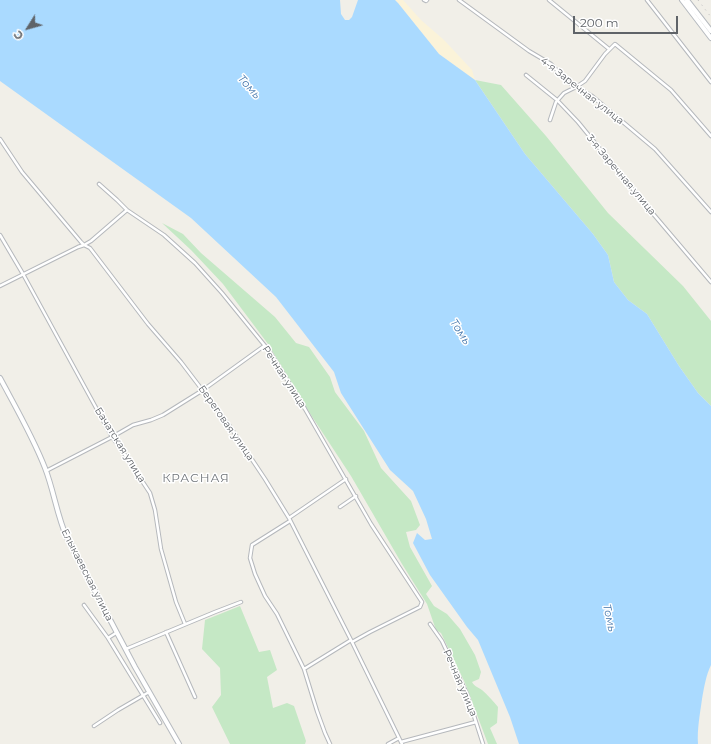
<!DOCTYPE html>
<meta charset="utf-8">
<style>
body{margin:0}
#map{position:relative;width:711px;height:744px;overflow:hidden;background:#f1efe8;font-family:Montserrat,sans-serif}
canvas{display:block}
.north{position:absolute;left:8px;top:8px;width:40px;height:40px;-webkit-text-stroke:3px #fff;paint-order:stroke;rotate:233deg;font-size:11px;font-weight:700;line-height:16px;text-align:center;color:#5f6368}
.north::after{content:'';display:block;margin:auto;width:14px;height:18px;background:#5f6368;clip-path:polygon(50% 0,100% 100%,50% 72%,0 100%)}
.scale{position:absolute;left:573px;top:16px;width:105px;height:18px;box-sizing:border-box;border:2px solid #5f6368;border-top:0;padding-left:5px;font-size:12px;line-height:14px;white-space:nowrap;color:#5f6368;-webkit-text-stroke:3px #fff;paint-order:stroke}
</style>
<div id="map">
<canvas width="711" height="744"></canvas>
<div class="north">С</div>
<div class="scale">200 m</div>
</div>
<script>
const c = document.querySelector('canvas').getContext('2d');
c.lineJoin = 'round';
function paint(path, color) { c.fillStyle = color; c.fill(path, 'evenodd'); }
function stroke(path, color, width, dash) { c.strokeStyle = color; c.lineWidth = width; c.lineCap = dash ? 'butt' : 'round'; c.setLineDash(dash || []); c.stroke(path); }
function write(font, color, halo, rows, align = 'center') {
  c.font = font + ' Montserrat,sans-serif'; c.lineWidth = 3; c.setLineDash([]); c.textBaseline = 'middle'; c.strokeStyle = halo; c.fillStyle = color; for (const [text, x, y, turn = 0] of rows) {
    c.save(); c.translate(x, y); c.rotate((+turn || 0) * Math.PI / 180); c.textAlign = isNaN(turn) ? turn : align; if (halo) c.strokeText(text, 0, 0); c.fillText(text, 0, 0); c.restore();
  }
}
paint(new Path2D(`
 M475,80L501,85L546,136L608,213L683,286L711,321V406L698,393L679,366L647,314L628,300L614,282L608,255L593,234L525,154Z
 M162,223L183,234L201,253L275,317L296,343L309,347L330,377L335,392L364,431L381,468L411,501L420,525L416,530L406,532L410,547L432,586L426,594L434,606L447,614L460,629L475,655L481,672L479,679L472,682C475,687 478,687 482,690C488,695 493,701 498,707L497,723L490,728L497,744H488L465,683L441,633L436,630L427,604L402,564L351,476L311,415L268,344L223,284L191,250Z
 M240,606L259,652L270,650L277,670L267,677L273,708L287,703L294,706L306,741L305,744H230L212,707L221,695L220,668L202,649L205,620Z`), '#c5e8c5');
paint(new Path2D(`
 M395,0H403L421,20L444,40L472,70L475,80L439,54L398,3Z`), '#fbf3d9');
paint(new Path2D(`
 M0,0H340L341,14L345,20H349L352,17L358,0H395L398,3L439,54L475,80L525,154L593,234L608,255L614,282L628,300L647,314L679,366L698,393L711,406V665C706,675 704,688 702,699C700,714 697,729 698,744H519L510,717L478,640L467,627L430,575L413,543L417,533L425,540L432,539L426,519L413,491L390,470L341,393L334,372L276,297L191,218L0,81Z`), '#aadaff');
const street = new Path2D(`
 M424,0L426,1L427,0
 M459,0L529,51L551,64L568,82L592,96L655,149L711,212
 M549,0L609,49
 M647,0L711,82
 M526,75L557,100L578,122L649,209L711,282
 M550,120L556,102L564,93L576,87L585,81L605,54L615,44L671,90L711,136
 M0,139L22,172L81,242L84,245L90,248L148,324L181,362L229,425L265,479L289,518L351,640L402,744
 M99,184L117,200L127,210L164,235L195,263L222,293L270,352L305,409L371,524L422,602L420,607L370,632L352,642
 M0,235L23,274L112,437L125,455L150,493L155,510L161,549L176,602L185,624
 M0,286L78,247L84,245L91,241L127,210
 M46,471L112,437L133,425L151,420L163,415L203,390L264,346
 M340,507L356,496
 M289,518L346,479
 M290,521L252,545L250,558L255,574L265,596L277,614L304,669L317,711L325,733L330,744
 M84,605L108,638L160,723
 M430,624L442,641L467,694L483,744
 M166,632L195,697
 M108,638L116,633
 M126,649L215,612L241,602
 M304,669L351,640
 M94,726L118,710L149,692
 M401,742L476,722
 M388,744L399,738`);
const secondary = new Path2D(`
 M682,0L711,38
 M687,0L711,31
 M0,378C16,408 33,437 45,468C54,491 57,516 67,538L135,667L179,744`);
stroke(street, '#b5b8bc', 4.5);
stroke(secondary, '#b6babf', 6);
stroke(street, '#fff', 2.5);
stroke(secondary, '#fff', 4);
stroke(new Path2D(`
 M698,0L711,17`), '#b6b7b8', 1, [1, 5]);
write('10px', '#5f6368', '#fff', [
 ["4-я Заречная улица",582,91,38],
 ["3-я Заречная улица",621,175,50],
 ["Речная улица",284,377,57],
 ["Береговая улица",226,423,55],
 ["Бачатская улица",120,445,58],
 ["Елыкаевская улица",87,575,63],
 ["Речная улица",460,683,67]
]);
write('italic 11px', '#4174aa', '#fff', [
 ["Томь",249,87,48],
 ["Томь",460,332,57],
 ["Томь",609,618,78]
]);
c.letterSpacing = '1px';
write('12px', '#70757a', '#fff', [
 ["КРАСНАЯ",196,478]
]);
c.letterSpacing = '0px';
</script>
